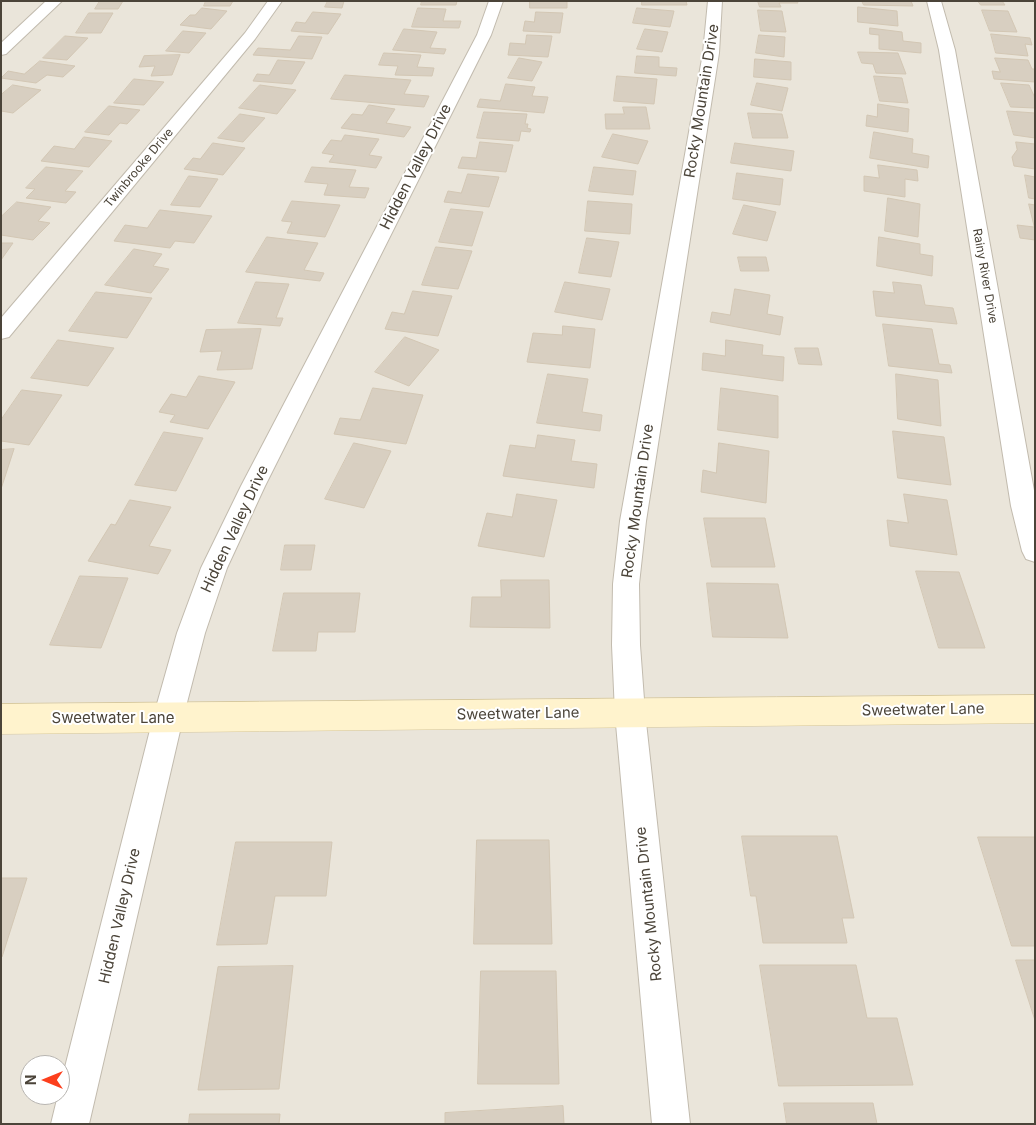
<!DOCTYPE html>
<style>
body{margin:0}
#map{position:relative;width:1036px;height:1125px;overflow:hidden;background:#f6f3ec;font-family:Inter,sans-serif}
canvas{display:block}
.frame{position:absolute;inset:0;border:2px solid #4b4439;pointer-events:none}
.north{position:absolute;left:20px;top:1055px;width:50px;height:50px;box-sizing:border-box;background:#fff;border:1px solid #b7b4b0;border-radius:50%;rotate:270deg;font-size:14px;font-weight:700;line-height:20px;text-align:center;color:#4b4439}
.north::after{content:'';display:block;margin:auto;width:18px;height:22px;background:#fc3f1d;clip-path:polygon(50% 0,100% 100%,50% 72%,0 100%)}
</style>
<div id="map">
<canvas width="1036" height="1125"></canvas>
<div class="frame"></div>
<div class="north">N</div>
</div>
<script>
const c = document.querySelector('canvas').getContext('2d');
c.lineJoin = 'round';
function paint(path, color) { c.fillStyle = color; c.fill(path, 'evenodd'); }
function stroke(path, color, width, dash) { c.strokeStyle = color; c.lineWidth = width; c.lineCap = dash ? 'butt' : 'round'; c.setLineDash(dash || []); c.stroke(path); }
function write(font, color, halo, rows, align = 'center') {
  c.font = font + ' Inter,sans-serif'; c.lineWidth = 4; c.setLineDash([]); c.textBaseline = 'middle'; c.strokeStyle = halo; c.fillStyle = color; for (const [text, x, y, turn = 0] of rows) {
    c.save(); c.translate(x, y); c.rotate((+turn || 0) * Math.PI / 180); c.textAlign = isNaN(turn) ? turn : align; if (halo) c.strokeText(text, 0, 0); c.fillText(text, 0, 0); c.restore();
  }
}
paint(new Path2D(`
 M1,1H1035V1124H1ZM30,1065H60V1095H30Z`), '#eae5da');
const building = new Path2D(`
 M100,1H123L118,9H95Z
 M206,1H233L230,6H204Z
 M328,1H344L342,8L325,7Z
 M422,1H457L456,5H421Z
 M530,1H567V8H530Z
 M642,1H686L687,5H642Z
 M758,1H797L798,3H779L781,7H760Z
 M862,1H911L913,6L864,5Z
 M978,1H1002L1005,5H981Z
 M858,7L897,11L898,26L858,22Z
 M202,8L227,11L211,29L180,25L190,15H195Z
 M418,8L446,9L443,21H461L459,28L412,27Z
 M637,8L674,11L670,27L633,23Z
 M758,10L782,11L786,32L761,31Z
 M982,10L1008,11L1017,32L990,31Z
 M313,12L341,14L328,34L291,31L296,22L305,23Z
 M536,12L563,13L560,33L523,31L525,21L534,22Z
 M89,13H113L101,33H76Z
 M870,28L902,32L903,41L921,43V53L879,49V35L870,34Z
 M404,29L437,32L430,48L446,49L444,54L393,50Z
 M645,29L668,32L662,52L637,49Z
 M183,31L206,33L189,53L166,51Z
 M991,34L1030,38L1032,45L1025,44L1028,56L996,53Z
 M527,35L552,36L548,57L508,55L510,43L525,44Z
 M759,35L785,37L784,57L756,53Z
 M65,36L88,38L67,60L43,58Z
 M299,36L322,37L312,59L253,55L258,48L290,50Z
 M858,52L898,53L906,74L876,73L873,64L862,63Z
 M384,53L421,55L417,67L434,68L432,76L395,75L398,66L379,65Z
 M180,55L172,75L151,76L155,66L139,67L144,56Z
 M637,56L659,57V67L677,68L676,76L635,73Z
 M519,58L542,62L532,81L508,78Z
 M995,58L1028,60L1032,69H1035V82L994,79L992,71L1000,72Z
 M755,59L791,62V80L754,77Z
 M278,60L305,62L292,84L253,81L257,74L269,75Z
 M40,61L75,66L63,77L47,75L36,83L1,78L8,71L24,74Z
 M345,75L411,80L404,94L429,96L424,107L331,99Z
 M617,76L657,79L654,104L614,101Z
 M874,76L902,78L908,103L880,101Z
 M134,79L164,82L144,105L114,103Z
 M757,83L788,88L782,111L751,105Z
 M1001,83L1029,85L1035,98V108L1011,107Z
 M506,84L535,87L532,96L548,97L544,113L477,107L480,99L500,101Z
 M13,85L41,90L13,113L1,111V95Z
 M260,85L296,90L277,114L239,108Z
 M878,104L909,109L908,132L866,126L867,115L877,117Z
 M369,105L395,109L386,123L411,127L404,137L341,128L352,114L362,115Z
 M109,106L140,110L127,124L120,123L109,135L85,132Z
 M623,107H646L650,129H606L605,114H624Z
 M1007,111L1035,113V138L1014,135Z
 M484,112L527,114L525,124H528L527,128L531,129L530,132L521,131L519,141L477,138Z
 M748,113L782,114L788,138H753Z
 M240,114L265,118L243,142L218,138Z
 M874,132L913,139L912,153L929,156L928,168L870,158Z
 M613,134L648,141L638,164L602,157Z
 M345,135L379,139L369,155L382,157L376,168L329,162L334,155L322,153L331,140L341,141Z
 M84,137L112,141L89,167L41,161L54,146L74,149Z
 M480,142L513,145L506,172L458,168L462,157L476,158Z
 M1016,142L1035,144V169L1014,166L1012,157L1017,150Z
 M213,143L245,148L223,175L184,169L193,158L200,159Z
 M735,143L794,151L791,171L731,163Z
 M878,165L917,170L918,181L905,179V197L864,191V176L879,178Z
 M46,167L83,171L65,191L76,192L66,203L26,198L35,189L26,188Z
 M312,167L356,170L349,187L369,188L365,198L324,195L328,184L305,182Z
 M594,167L636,171L633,195L589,191Z
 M737,173L783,179L780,205L733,199Z
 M468,174L499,177L489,207L444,202L448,191L461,193Z
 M1025,175L1035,177V199L1029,198Z
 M189,176L218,179L200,207L171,205Z
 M888,198L920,204L918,237L885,231Z
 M292,201L340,205L325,237L287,233L292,222L282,221Z
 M588,201L632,204L630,234L585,231Z
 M17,202L51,207L38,221L50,223L33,240L1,235V217Z
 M1029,204L1035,205V240L1020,238L1017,225L1034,227Z
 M744,205L776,212L767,241L733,234Z
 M451,209L483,212L472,246L439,242Z
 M160,210L212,216L194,243L175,241L170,248L114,241L125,225L147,228Z
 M267,237L318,243L304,270L324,273L320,281L246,272Z
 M879,237L920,244V254L933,256L932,276L877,266Z
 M587,238L619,242L611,277L579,273Z
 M1,243H13L1,260Z
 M436,247L472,251L458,289L422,285Z
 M134,249L162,254L153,266L169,269L151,293L105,285Z
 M738,257H766L769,271H741Z
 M256,282L289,284L276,318H283L280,326L238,323Z
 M565,282L610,289L602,320L555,312Z
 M893,282L921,285L925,305L953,308L957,324L876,316L873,291L894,293Z
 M735,289L770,295L767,314L783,317L780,335L710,322L712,312L730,315Z
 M413,291L452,296L438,336L385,329L392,312L404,314Z
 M96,292L152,298L127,338L69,331Z
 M883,324L932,329L939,364L950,365L952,373L889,366Z
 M563,326L595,329L590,368L527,362L533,333L562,335Z
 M261,329L252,369L217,370L222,351L200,352L206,330Z
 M405,337L439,350L409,386L375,372Z
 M58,340L114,348L88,386L31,378Z
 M726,340L763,345L762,355L784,357L783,381L702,370L703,353L725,356Z
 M795,348H818L822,365L799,364Z
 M548,374L588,379L582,412L602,415L600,431L537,423Z
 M896,374L938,380L941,426L898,419Z
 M199,376L235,382L208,429L170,422L175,415L159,412L171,394L186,397Z
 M373,388L423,395L406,444L334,434L340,418L360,420Z
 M721,388L778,396V438L718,430Z
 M22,390L62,395L29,445L1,441V420Z
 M893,431L944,437L951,485L898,478Z
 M164,432L203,438L176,491L135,485Z
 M538,435L575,440L571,461L597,464L594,488L503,476L510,445L535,448Z
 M354,443L391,451L364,508L325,499Z
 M719,443L769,451L766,503L701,492L703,470L716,473Z
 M14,449L1,489V450Z
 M517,494L557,500L544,557L478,546L487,513L512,517Z
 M904,494L947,500L957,555L890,546L887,520L908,523Z
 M130,500L171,507L149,546L171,550L158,574L88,561L111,524L115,525Z
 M704,518H765L775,567H712Z
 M285,545H315L311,570H281Z
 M916,571L959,572L985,648H939Z
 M80,576L128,578L101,648L50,645Z
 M501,580H549L550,628L470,627L472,597H501Z
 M707,583L778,584L788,638L713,637Z
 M284,593H360L355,632H318L316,651H273Z
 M742,836H837L854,918H842L847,943H763L756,896H751Z
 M978,837H1035V946H1012Z
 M477,840H549L552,944H474Z
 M236,842H332L326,896H275L267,944L217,945Z
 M1,878H27L2,957H1Z
 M1016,960H1035V1020Z
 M760,965H856L867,1018H897L913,1085L779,1086Z
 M293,966L279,1089L198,1090L218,967Z
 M481,971H556L559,1084H478Z
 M784,1103H873L877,1124H787Z
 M563,1106L564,1124H445V1113Z
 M190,1114H280L279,1124H189Z`);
paint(building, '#d8cfc1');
stroke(building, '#d3c7b4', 1);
const street = new Path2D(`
 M46,1H62L6,54L1,55V43Z
 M268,1H282L255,39L9,337L1,339V318L245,33Z
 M489,1H503L491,35L265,486L227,568L205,633L183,718L89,1124H51L58,1095H60V1087L153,718L177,633L201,568L241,486L477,35Z
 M708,1H722L719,53L646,521L639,584L640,645L645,713L690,1124H652L615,713L612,645L613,584L620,521L703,53Z
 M927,1H941L955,50L1035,496V562L1026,559L1022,551L1011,506L939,50Z`);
const secondary = new Path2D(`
 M1035,695V723L1,734V704Z`);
stroke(street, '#c2bbae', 2);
stroke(secondary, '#d6c79b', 1);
paint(street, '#fff');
paint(secondary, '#fff3cd');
write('12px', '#4b4439', '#fff', [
 ["Twinbrooke Drive",139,168,-50],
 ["Rainy River Drive",985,276,80]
]);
write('15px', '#4b4439', '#fff', [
 ["Rocky Mountain Drive",702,101,-81],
 ["Hidden Valley Drive",416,167,-63],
 ["Rocky Mountain Drive",638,501,-82],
 ["Hidden Valley Drive",235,529,-65],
 ["Sweetwater Lane",923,710,-1],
 ["Sweetwater Lane",518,714,-1],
 ["Sweetwater Lane",113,718],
 ["Rocky Mountain Drive",649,904,-96],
 ["Hidden Valley Drive",120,916,-77]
]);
</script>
